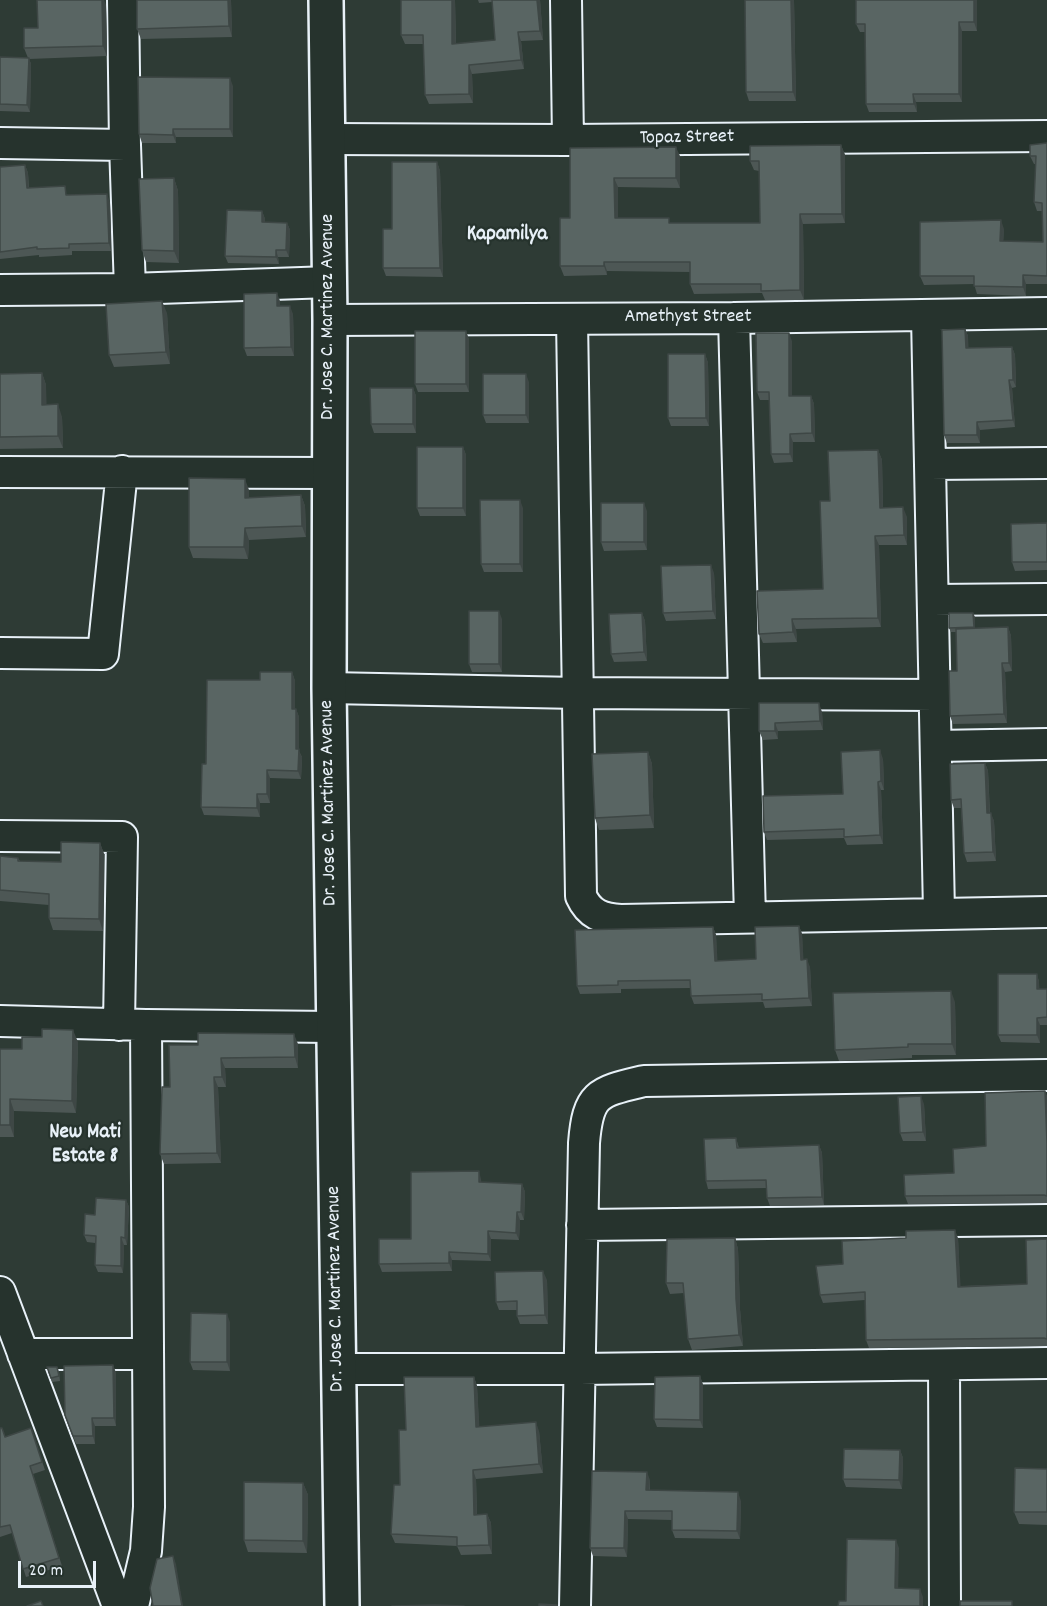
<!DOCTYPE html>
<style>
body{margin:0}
#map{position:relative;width:1047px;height:1606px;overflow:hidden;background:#2e3b35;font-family:Dekko,sans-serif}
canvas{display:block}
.scale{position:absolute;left:18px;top:1561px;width:78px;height:27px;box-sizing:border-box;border:3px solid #e8f1f8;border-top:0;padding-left:8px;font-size:18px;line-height:21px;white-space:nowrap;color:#e8f1f8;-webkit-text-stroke:4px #26332d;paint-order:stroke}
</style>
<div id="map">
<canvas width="1047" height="1606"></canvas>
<div class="scale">20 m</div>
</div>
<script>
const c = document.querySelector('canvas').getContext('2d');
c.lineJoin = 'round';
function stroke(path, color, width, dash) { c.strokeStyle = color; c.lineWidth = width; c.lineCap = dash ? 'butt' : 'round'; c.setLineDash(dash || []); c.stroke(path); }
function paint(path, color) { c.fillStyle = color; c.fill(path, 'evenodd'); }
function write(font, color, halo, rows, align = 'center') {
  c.font = font + ' Dekko,sans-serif'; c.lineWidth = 4.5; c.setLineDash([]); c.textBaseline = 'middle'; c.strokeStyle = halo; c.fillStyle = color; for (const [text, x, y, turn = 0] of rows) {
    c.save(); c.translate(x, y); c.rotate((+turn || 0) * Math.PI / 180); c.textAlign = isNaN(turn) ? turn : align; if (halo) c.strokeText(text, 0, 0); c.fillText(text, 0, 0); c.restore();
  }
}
const minor = new Path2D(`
 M123,0L125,145L130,289
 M566,0L568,140
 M328,139L568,140L1047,136
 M0,143L125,145
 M0,290L130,289L330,282
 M927,316L939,913
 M734,318L750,917
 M572,319L581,896C589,914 602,919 621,920L1047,912
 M330,320L734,318L1047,313
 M930,464L1047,463
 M0,472L330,473
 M933,600L1047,599
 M0,653L103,654L122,471
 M329,688L578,693L935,695
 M936,746L1047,744
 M0,836L122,837L119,1025
 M0,1021L146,1025L332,1027
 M582,1225L1047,1220
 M0,1292L118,1606
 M23,1354H148
 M944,1365L945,1606
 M339,1369H580L1047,1363
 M133,1606L146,1551L149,1507L146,1025
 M575,1606L584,1143C588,1093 598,1092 644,1081L1047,1075`);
const tertiary = new Path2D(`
 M326,0L330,320L329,688L342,1606`);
stroke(minor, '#e8f1f8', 34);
stroke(tertiary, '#e8f1f8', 38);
stroke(minor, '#26332d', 30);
stroke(tertiary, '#26332d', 33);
paint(new Path2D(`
 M137,0H231L232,37L141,39L137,29Z
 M401,0H455L456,44L495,40L492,2L479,3L478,0H540L543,40L521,41L524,69L472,74L473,103L429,104L425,95L424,44H405L401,35Z
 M794,0L796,101H749L746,92Z
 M856,0H977V31H962V102H916L917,112H869L866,104L865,32H860L856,24Z
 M106,5L107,56L29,59L31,64L30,112L0,111V57L28,58L24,48L38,28Z
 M233,86V137H176V143H142L139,134Z
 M1047,143V284H1026V296L977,294L974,284L924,285L920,276L1004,229L1003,241L1043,242L1042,211H1037L1034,202L1036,164H1034L1030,156Z
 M841,145L845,155V223L803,224L804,300H765L762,293L694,294L690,284V272L607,271V275L564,276L560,266L570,218V148L680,156V188L618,187V218L670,223H760L759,171L754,170L750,161Z
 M437,162L440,171L443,277L386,276L383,268Z
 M25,165L28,173L29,188L110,202L111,251H72V255L39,257V255L0,259V167Z
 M174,178L178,191L179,263L146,262L142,250Z
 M262,211L265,219V222L287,223L290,230L289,257H278L279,264L228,263L225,256Z
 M280,301V306L293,314L294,356H247L244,348Z
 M167,313L170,364L114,367L109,355Z
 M965,329L968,336V348L1012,347L1015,355L1016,387L1012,388L1015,427L980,430V443H947L944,435Z
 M466,331L469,340V392H418L415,384Z
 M792,341V396H811L814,404L815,442H793V462L774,463L771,454L770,400H760L757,392Z
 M705,354L708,363L709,426H671L668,418Z
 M42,373L46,385V405L62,417L63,448L0,449V374Z
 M529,382V423H486L483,415Z
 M413,388L416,396V433H374L371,424Z
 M463,447L466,455V516H420L417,508Z
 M878,450L882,460L883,508L907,517V545H879L881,627L796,629L797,642L763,643L759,634L823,589L830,501Z
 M249,490V498L301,495L305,506L306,537L249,540L248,559L193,558L189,547Z
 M523,508V572H484L481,564Z
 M647,511V550L604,551L601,542Z
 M1047,523V570L1015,571L1012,562Z
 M714,573L716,619L666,621L663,613Z
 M642,613L645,621L647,661L614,662L611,654Z
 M975,617V628L1008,627L1011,636L1012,671L1005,672L1007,723L953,724L950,716L957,671L956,632H951L949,628Z
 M502,619V672H472L469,664Z
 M292,672L295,681V709H296L299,717V751L302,757L301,779L270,778V803H260V817L204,815L201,807L206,764L260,680Z
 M759,703L822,712L823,730L778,731V739L763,740L759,731Z
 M648,752L652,764L654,828L599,830L595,818Z
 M883,759L884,790H881L883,844L847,845L844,838L767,840L764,832L843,794Z
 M985,763L988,771L990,813L994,821L996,861L967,862L964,853L961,808H954L951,800Z
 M100,843L104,854L103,931L53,930L49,918V905L0,901V856L18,858L20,861L61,862Z
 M799,926L802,934L803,960L810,967L812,1006L765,1008L763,1002L694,1004L691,996L690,988L621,989V993L580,994L577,986L713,927L716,935L717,961L756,959Z
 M1037,974L1039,982V989H1047V1025H1040V1043L1001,1042L998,1035Z
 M955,1002L956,1055H912V1058L839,1061L835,1050Z
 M78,1042L76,1113L14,1111V1137H0V1049H22Z
 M298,1044V1068H225L226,1087H218L221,1163L164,1164L160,1154L170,1087L169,1045Z
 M1045,1091L1047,1097V1203L908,1204L905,1196L954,1173L986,1146Z
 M924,1104L926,1141H903L900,1133Z
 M736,1138L739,1148L819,1145L822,1153L824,1205L770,1206L767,1198V1188L708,1189L706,1181Z
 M481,1179V1182L522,1184L525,1192L524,1220H520L519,1240L491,1239V1261L452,1260V1271L382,1272L379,1264L411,1239Z
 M126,1200L129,1207L127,1245H124L123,1273L98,1272L95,1265V1243L87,1242L84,1235L95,1215Z
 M735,1238L738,1249L740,1309L743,1346L692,1350L688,1339L684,1293L670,1294L666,1283Z
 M906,1238H958L960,1286L1027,1284L1047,1239V1346L869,1348L866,1340L865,1300L823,1303L820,1295L843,1264Z
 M547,1280L548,1324H520L517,1316V1310H499L496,1302Z
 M230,1322V1371L193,1370L190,1362Z
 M113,1365L116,1373V1426H95V1444H76L65,1415Z
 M47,1367L59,1371L60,1381L52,1382Z
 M700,1376L703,1385V1428L657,1427L654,1419Z
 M474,1377L477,1386L479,1427L539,1431L543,1473L476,1479L477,1515L487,1514L491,1523L492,1554L461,1555L457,1546L395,1543L391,1534L400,1485L406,1430Z
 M0,1428L5,1437L31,1428L45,1470L33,1474L62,1566L26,1577L12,1533L0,1537Z
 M900,1450L903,1458L902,1489L846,1487L843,1479Z
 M1047,1469V1525L1019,1524L1014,1512Z
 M650,1480V1490L741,1501L740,1539L675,1538L672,1530V1520L628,1519L627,1557L593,1556L590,1548Z
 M303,1483L308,1495L307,1553L248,1552L244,1540Z`), '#4d5755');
paint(new Path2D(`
 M102,0H104L106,5L107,56L103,46Z
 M228,0H231L232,37L229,26Z
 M452,0H455L456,53L452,44Z
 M537,0H540L543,40L540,31Z
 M791,0H794L796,101L793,92Z
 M974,0H977V31L974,22Z
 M959,22L962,31V102L959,94Z
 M518,32L521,41L524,69L521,60Z
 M29,58L31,64L30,112L27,105Z
 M469,65L472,74L473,103L469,94Z
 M230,78L233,86V137L230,129Z
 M913,94L916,102L917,112L914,104Z
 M173,129L176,137V143L173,135Z
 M841,145L845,155V223L842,214Z
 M676,147L680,156V188L676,178Z
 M437,162L440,171L443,277L440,268Z
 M25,165L28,173L29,196L27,188Z
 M174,178L178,191L179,263L174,251Z
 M614,178L618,187V228L615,218Z
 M107,194L110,202L111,251L109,243Z
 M262,211L265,219V229L262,222Z
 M800,214L803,224L804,300L800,290Z
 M1001,220L1004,229L1003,250L1000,241Z
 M287,223L290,230L289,257L286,250Z
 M276,250L278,257L279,264L276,257Z
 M604,262L607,271V275L604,266Z
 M1023,275L1026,284V296L1023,287Z
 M277,293L280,301V314L277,306Z
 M162,301L167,313L170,364L166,352Z
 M290,306L293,314L294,356L291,347Z
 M965,329L968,336L969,356L966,348Z
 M466,331L469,340V392L466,384Z
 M789,333L792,341V404L789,396Z
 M1012,347L1015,355L1016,387L1013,380Z
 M705,354L708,363L709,426L706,418Z
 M42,373L46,385L47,417L42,405Z
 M526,374L529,382V423L526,415Z
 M1009,380L1012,388L1015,427L1013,420Z
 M413,388L416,396V433L413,424Z
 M811,396L814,404L815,442L812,433Z
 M58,404L62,417L63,448L58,436Z
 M977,422L980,430V443L977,435Z
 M790,434L793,442V462L790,454Z
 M463,447L466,455V516L463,508Z
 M878,450L882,460L883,517L880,508Z
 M245,479L249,490V509L245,498Z
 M301,495L305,506L306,537L302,526Z
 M520,500L523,508V572L520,564Z
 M644,503L647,511V550L644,542Z
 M903,507L907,517V545L904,535Z
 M245,528L249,540L248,559L244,547Z
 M875,536L879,545L881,627L878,618Z
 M711,565L714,573L716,619L713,611Z
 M499,611L502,619V672L499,664Z
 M642,613L645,621L647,661L644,652Z
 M973,613L975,617V631L974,627Z
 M792,619L796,629L797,642L793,632Z
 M1008,627L1011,636L1012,671L1009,663Z
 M1002,663L1005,672L1007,723L1004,714Z
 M292,672L295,681V717L292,709Z
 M819,703L822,712L823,730L820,721Z
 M296,709L299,717V751L302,757L301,779L298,771L296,749Z
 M775,723L778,731V739L775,731Z
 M880,750L883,759L884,790L881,781Z
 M648,752L652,764L654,828L650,815Z
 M985,763L988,771L990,821L987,813Z
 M267,770L270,778V803L267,794Z
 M878,782L881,790L883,844L880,835Z
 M257,794L260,803V817L257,808Z
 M991,813L994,821L996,861L993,852Z
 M100,843L104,854L103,931L99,919Z
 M799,926L802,934L804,968L801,960Z
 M713,927L716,935L718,969L715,961Z
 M807,959L810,967L812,1006L809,998Z
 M1037,974L1039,982L1040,996L1037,989Z
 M951,991L955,1002L956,1055L952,1044Z
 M1037,1018L1040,1025V1043L1037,1035Z
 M73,1030L78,1042L76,1113L72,1101Z
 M294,1034L298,1044V1068L295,1057Z
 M221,1058L225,1068L226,1087L222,1077Z
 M214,1077L218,1087L221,1163L217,1153Z
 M1045,1091L1047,1097V1143Z
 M921,1096L924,1104L926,1141L923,1132Z
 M10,1099L14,1111V1137L10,1125Z
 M819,1145L822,1153L824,1205L822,1197Z
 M479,1171L481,1179L482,1189L479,1182Z
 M522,1184L525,1192L524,1220L521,1212Z
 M126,1200L129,1207L127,1245L125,1238Z
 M517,1212L520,1220L519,1240L516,1233Z
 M955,1230L958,1238L961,1294L958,1287Z
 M488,1231L491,1239V1261L488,1254Z
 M121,1237L124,1245L123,1273L121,1266Z
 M735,1238L738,1249L740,1309L743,1346L739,1335L736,1299Z
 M449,1252L452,1260V1271L449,1263Z
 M543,1271L547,1280L548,1324L545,1315Z
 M227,1314L230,1322V1371L227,1362Z
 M113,1365L116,1373V1426L114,1418Z
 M700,1376L703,1385V1428L700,1420Z
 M474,1377L477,1386L480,1436L476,1427Z
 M92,1418L95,1426V1444L93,1436Z
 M536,1422L539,1431L543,1473L539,1464Z
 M900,1450L903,1458L902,1489L899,1480Z
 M473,1470L476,1479L477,1524L474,1515Z
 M647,1472L650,1480L649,1498L646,1490Z
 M303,1483L308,1495L307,1553L303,1541Z
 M738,1492L741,1501L740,1539L737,1531Z
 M625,1511L628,1519L627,1557L624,1548Z
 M487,1514L491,1523L492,1554L489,1545Z
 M896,1540L899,1548L898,1596L895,1588Z
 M173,1556L176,1564L183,1606H182Z
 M920,1589L923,1597V1606H920Z`), '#3e4745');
const building = new Path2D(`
 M37,0H102L103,46L24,48V28H38Z
 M137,0H228L229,26L137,29Z
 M401,0H452V44L495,40L492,0H537L540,31L518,32L521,60L469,65V94L425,95L423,35H401Z
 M745,0H791L793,92H746Z
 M856,0H974V22H959V94H913L914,104H866L865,24H856Z
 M0,57L29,58L27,105L0,104Z
 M138,77L230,78V129H173V135L139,134Z
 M1047,143V276L1023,275V287L974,286V276H920V222L1001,220L1000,241L1043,242L1042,203L1034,202L1036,156H1030V145Z
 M841,145L842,214H800V290L761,291V284H690V262H604V266H560V218H570V148L676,147V178H614L615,218H669V223H760L759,161H750V146Z
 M392,162H437L440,268H383V229H392Z
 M25,165L27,188L65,186L66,195L107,194L109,243L69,244V248L37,249V247L0,252V167Z
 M174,178V251L142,250L139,179Z
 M227,210L262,211V222L287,223L286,250H276V257L225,256Z
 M277,293V306H290L291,347L244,348V294Z
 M162,301L166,352L109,355L106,304Z
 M965,329L966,348L1012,347L1013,380H1009L1013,420L977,422V435H944L942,330Z
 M415,331H466V384H415Z
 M756,333H789V396H811L812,433L790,434V454H771L769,392H757Z
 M668,354H705L706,418H668Z
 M42,373V405L58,404V436L0,437V374Z
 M483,374H526V415H483Z
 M370,388H413V424H371Z
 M417,447H463V508H417Z
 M878,450L880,508L903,507L904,535L875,536L878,618L792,619L793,632L759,634L757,591L823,589L820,501H830L828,451Z
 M189,478L245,479V498L301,495L302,526L245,528L244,547H189Z
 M480,500H520V564H481Z
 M601,503H644V542H601Z
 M1047,523V562H1012L1011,524Z
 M711,565L713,611L663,613L661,566Z
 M469,611H499V664H469Z
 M642,613L644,652L611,654L609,614Z
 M949,613H973L974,627L949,628Z
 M1008,627L1009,663H1002L1004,714L950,716L949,671H957L956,629Z
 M260,672H292V709H296V749H299L298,771L267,770V794H257V808L201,807L202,764H206L207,680H260Z
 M759,703H819L820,721L775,723V731H759Z
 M880,750L881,781L878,782L880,835L844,837V829L764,832L763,796L843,794L841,752Z
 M648,752L650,815L595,818L592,754Z
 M985,763L987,813H991L993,852L964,853L961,799L951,800L950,764Z
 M61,842L100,843L99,919L49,918V894L0,890V856L18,858V861L61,862Z
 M799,926L801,960L807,959L809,998L762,1000V994L691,996L690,980L618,981V985L577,986L575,930L713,927L715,961L756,959L755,927Z
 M998,974H1037V989H1047V1017L1037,1018V1035H998Z
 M951,991L952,1044H908V1047L835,1050L833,993Z
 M42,1029L73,1030L72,1101L10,1099V1125H0V1049H22V1037H42Z
 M198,1033L294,1034L295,1057L221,1058L222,1077H214L217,1153L160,1154L162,1087H170L169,1045H198Z
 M1045,1091L1047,1143V1196L1044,1195L905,1196L904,1175L954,1173L953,1149L986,1146L985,1093Z
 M921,1096L923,1132L900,1133L898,1097Z
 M736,1138L737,1148L819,1145L822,1197L767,1198L766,1180L706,1181L704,1139Z
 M479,1171V1182L522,1184L521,1212H517L516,1233L488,1231V1254L449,1252V1263L379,1264V1239H411V1172Z
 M96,1198L126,1200L125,1238L121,1237V1266L95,1265L96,1236L84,1235L85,1214L95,1215Z
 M955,1230L958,1287L1027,1284L1026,1240L1047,1239V1339L1044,1338L866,1340L865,1292L820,1295L816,1266L843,1264L842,1241L906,1238V1231Z
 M735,1238L736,1299L739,1335L688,1339L683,1283H666L667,1239Z
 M543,1271L545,1315L517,1316V1301L496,1302L495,1272Z
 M191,1313L227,1314V1362H190Z
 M113,1365L114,1418H92L93,1436H73L65,1415L64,1366Z
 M47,1367H57L59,1376L51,1378Z
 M700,1376V1420L654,1419L655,1377Z
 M404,1377H474L476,1427L536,1422L539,1464L473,1470L474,1515L487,1514L489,1545L457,1546V1537L391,1534L394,1485H400L399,1430H406Z
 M0,1428H2L5,1437L31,1428L42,1462L30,1466L59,1558L23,1569L10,1525L0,1527Z
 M844,1449L900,1450L899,1480L843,1479Z
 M1015,1468L1047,1469V1512H1014Z
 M592,1471L647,1472L646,1490L738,1492L737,1531L672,1530V1511H625L624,1548H590Z
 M244,1482L303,1483V1541L244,1540Z
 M847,1539L896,1540L895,1588L920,1589V1606H838L839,1601H846Z
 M173,1556L182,1606H153L150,1588L157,1559Z
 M41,1601L43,1606H27Z
 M960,1601H1012V1606H960Z
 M539,1604L557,1605V1606H539Z
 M435,1605L464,1606H392Z`);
paint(building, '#596563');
stroke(building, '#3e4745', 1.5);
write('20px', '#e8f1f8', '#26332d', [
 ["Topaz Street",687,139,-1],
 ["Dr. Jose C. Martinez Avenue",329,317,-90],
 ["Amethyst Street",688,318],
 ["Dr. Jose C. Martinez Avenue",330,803,-91],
 ["Dr. Jose C. Martinez Avenue",337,1289,-91]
]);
write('bold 21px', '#e8f1f8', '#26332d', [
 ["Kapamilya",507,236],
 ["New Mati",85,1134],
 ["Estate 8",85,1158]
]);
</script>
